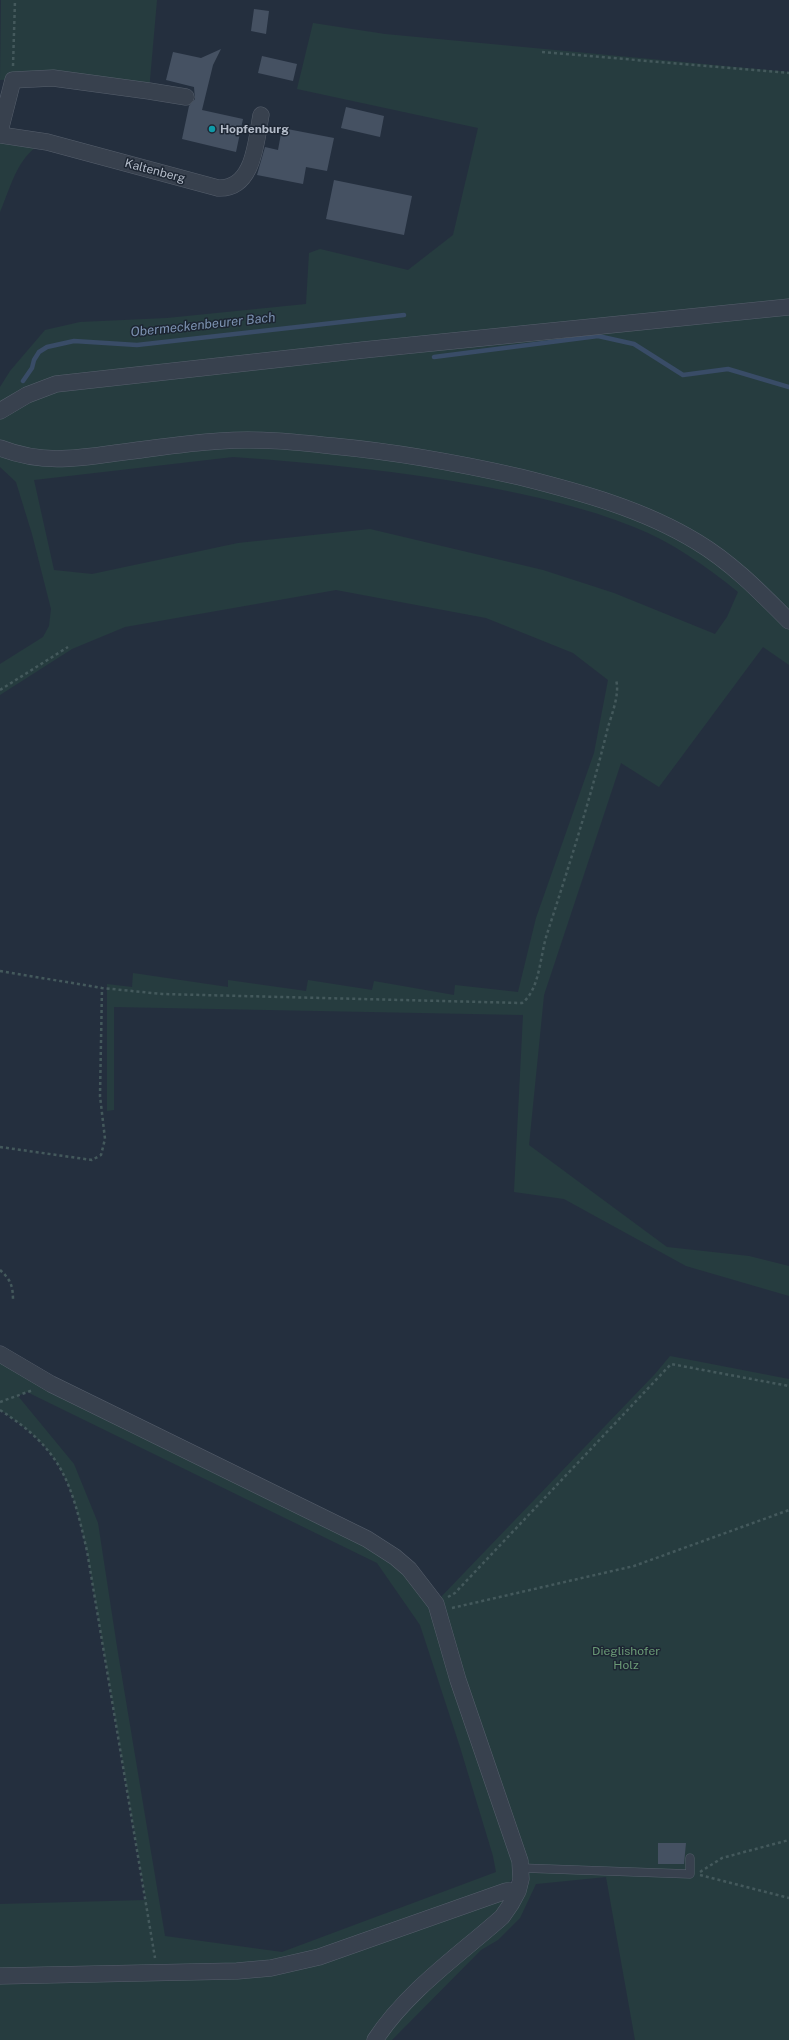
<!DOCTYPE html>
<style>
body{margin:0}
canvas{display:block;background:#242f3e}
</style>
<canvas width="789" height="2040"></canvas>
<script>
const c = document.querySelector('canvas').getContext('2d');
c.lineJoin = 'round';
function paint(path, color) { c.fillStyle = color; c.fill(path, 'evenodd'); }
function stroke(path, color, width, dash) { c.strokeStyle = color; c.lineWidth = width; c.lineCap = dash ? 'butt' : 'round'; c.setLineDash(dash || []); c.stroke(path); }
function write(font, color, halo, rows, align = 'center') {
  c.font = font + ' "Public Sans",sans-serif'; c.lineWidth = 3; c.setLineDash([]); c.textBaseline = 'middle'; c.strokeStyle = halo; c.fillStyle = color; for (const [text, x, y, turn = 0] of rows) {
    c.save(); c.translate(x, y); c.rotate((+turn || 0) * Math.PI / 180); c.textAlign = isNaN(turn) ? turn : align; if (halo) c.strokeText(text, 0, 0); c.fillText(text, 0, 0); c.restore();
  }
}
paint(new Path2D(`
 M1,0H157L149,91L53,78L0,80Z
 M313,23L385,34L789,72V302L260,356L0,402V387L10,371L45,330L80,322L167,318L306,304L309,253L320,249L408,270L453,235L478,128L297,89Z
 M0,143L36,147C16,162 10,189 0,212Z
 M789,314V612L662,515L359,442L76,454L16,448L0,440V418L21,406L60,390Z
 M214,446L316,449L489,475L627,514L698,548L789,625V665L763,647L659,787L621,763L544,995L529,1145L667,1247L749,1256L789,1266V1296L686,1266L564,1199L514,1192L523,1015L114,1007V1110L107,1111V984L132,987L133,973L228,987V980L306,991L308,980L372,990L374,981L454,995L455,985L518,992L536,918L594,753L608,680L573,653L486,618L336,590L125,627L72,649L0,695V664L43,637L49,626L51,609L32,534L16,482L0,467V454ZM233,457C317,463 400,471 482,486C533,496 585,507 634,527C672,542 706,566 738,592L727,617L715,634L614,593L543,570L370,529L238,543L92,574L54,570L34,480Z
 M670,1356L789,1379V2040H635L606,1877L536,1884L520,1918L498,1940L481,1950L392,2040H381L526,1882L510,1819L440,1598L655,1374Z
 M0,1359L393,1561L431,1607L516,1875L508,1884L285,1962L0,1974V1904L146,1900L87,1551C71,1481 62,1450 0,1410ZM27,1392L377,1563L420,1625L460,1747L493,1856L496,1872L282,1952L165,1936L117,1647L98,1523L74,1464L18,1396Z
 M503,1896L507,1902L371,2040H0V1980L247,1975Z`), '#263c3f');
stroke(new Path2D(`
 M434,357L598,336L634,344L683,375L728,369L789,387
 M23,381L32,368L34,360L39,352L47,347L74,341L137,345L404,315`), '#394c67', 4.5);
paint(new Path2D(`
 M254,9L269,11L266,34L251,31Z
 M221,49L213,65L202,110L243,119L236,152L182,139L189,106L195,99L194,87L166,80L173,52L201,58Z
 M262,56L297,64L293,81L258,73Z
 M346,107L384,116L380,137L341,128Z
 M282,128L334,138L327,171L306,167L303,184L257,175L265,147L278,150Z
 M334,180L412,196L404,235L326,219Z
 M658,1843H686L684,1864H658Z`), '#455162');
const lane = new Path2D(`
 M521,1868L690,1874V1858`);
const street = new Path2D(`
 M0,131L13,80L53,78L149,91L186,97
 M0,135L47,142L218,188C254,190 256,141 261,115
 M0,411L27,395L56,384L363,350L789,307
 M0,448C41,464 74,459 116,453C150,449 185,443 220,441C258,438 296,442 333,446C397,452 458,463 520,477C580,492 643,509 697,542C732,563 760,592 789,621
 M0,1354L51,1384L367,1539L395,1557L409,1569L436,1604L458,1680L520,1861L521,1879L518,1891L511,1904L502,1917C459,1955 407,1991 375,2040
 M0,1976L237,1971L271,1968L319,1957L506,1891H518`);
stroke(lane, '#565f6c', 9);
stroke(street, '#565f6c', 17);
stroke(new Path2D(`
 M542,52L789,73
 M13,66L15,0
 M0,690L68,647
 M0,971L102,988L162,994L522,1003C540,990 540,955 547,934C569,866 591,797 608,727C612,714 620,693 616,680
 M0,1147L92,1160L101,1155L105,1139L100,1096L102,988
 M0,1270C11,1280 13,1286 13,1301
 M0,1402L33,1390
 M0,1410C62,1450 71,1481 87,1551L155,1958
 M448,1597L455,1593L671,1364L789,1386
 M452,1608L634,1566L789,1510
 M700,1872L722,1858L789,1840
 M700,1875L789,1898`), '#44595c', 2.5, [3, 3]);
stroke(lane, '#38414e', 8);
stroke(street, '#38414e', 16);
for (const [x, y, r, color] of [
 [212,129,4,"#0f9aa8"]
]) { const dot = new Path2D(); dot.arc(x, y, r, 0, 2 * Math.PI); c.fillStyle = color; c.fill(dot); stroke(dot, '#1d2633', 1.5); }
write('bold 12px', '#b4bcc9', '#1d2633', [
 ["Hopfenburg",220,129]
], 'left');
write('12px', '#b4bcc9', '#1d2633', [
 ["Kaltenberg",155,171,15]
]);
write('12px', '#6b9a76', '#1d2633', [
 ["Dieglishofer",626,1651],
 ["Holz",626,1665]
]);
write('italic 13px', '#7c92b1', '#1d2633', [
 ["Obermeckenbeurer Bach",203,325,-6]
]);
</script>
